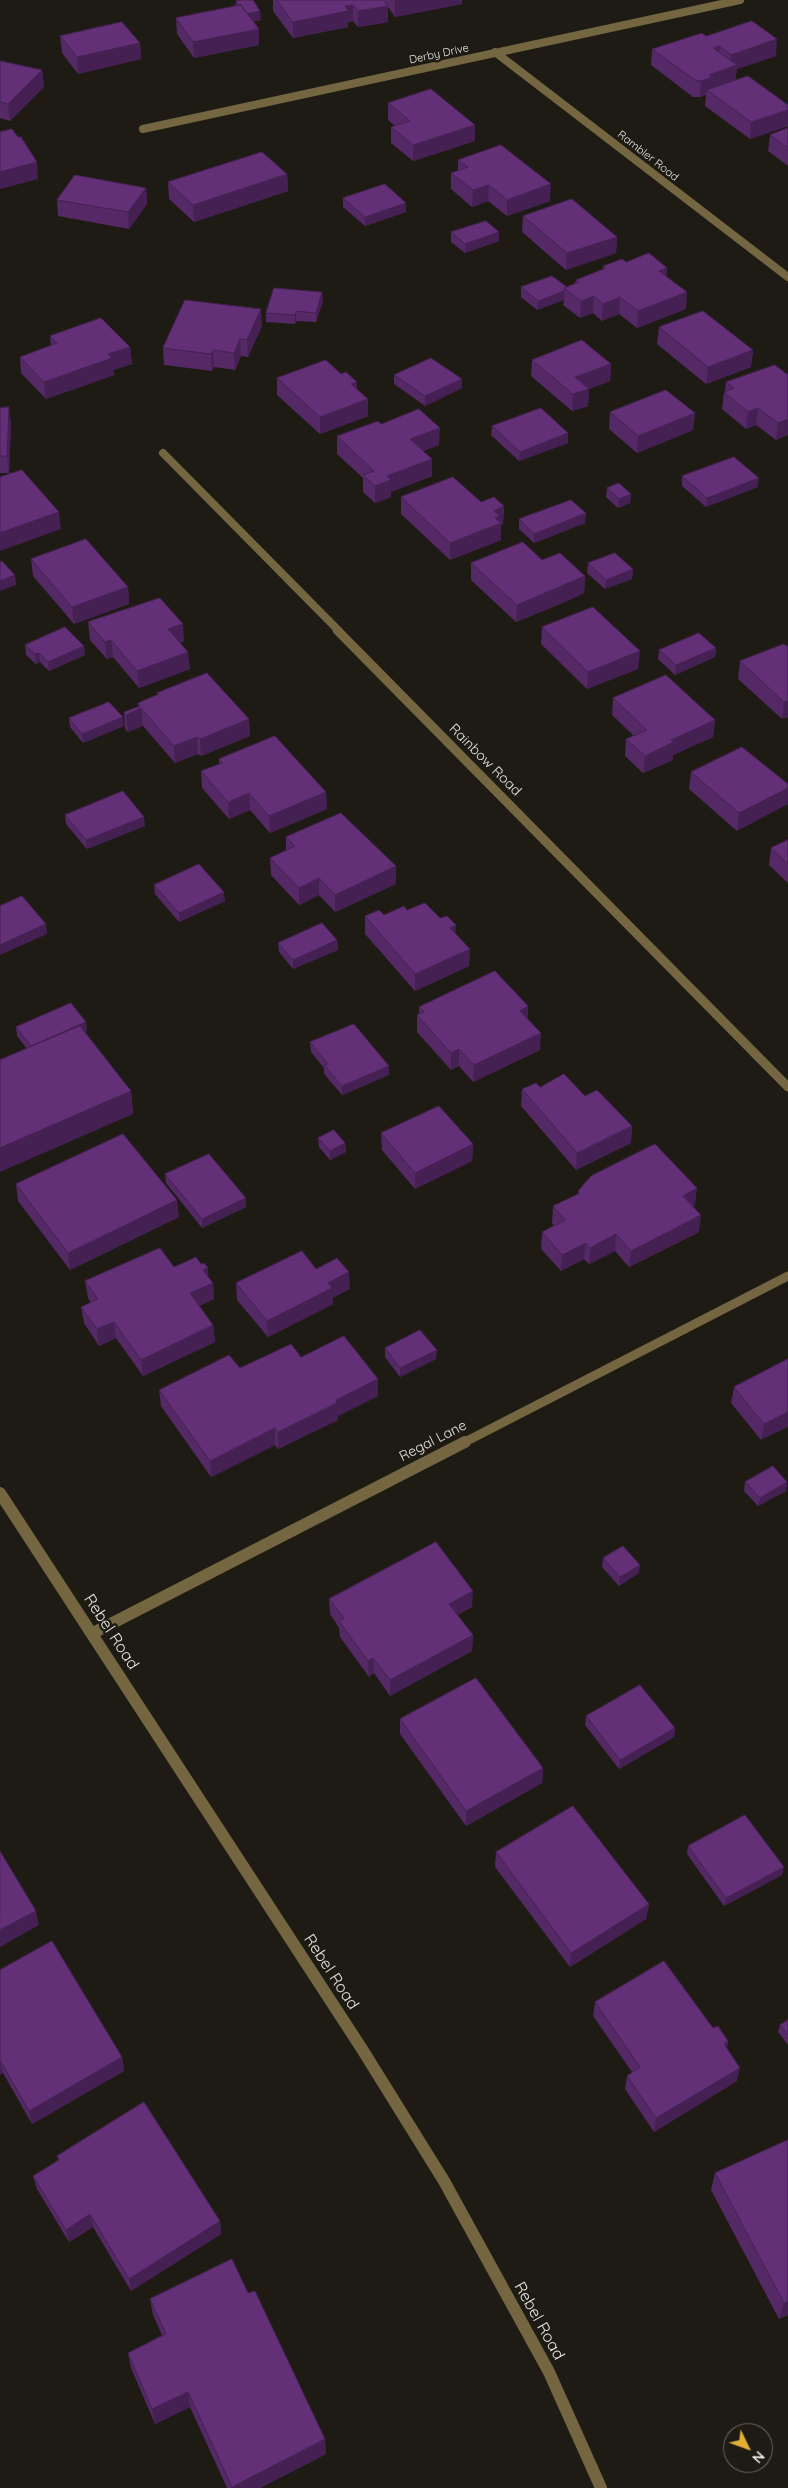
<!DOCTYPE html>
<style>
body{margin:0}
#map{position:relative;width:788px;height:2488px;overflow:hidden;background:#1e1b14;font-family:Quicksand,sans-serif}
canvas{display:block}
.north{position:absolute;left:723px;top:2423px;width:50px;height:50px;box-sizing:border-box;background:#1e1b14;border:1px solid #6e6c66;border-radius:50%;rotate:132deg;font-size:14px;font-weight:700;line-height:20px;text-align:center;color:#e7e5e0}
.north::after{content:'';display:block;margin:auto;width:18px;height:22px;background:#e2ae34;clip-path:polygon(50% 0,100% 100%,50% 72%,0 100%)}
</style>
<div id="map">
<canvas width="788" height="2488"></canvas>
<div class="north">N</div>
</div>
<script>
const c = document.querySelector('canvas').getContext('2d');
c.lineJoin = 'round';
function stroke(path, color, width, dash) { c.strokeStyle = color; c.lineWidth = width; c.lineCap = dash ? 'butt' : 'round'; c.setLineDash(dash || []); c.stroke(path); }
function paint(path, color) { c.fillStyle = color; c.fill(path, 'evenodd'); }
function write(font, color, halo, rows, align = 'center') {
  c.font = font + ' Quicksand,sans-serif'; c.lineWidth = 5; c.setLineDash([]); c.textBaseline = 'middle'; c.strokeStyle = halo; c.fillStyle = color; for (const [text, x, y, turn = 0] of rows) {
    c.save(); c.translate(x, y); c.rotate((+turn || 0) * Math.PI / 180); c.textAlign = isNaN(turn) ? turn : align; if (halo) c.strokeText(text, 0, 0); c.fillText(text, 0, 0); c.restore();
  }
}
stroke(new Path2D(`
 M495,52L788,277
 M143,129L740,0
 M163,453L339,631`), '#736640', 8);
stroke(new Path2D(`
 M337,630L788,1087
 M463,1443L788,1276`), '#736640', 9);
stroke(new Path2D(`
 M0,1493L362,2049L444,2181L549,2372L601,2488
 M93,1633L465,1442`), '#736640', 12);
paint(new Path2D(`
 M236,0H253L261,20L253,21L259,45L194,58L177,34L176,18L236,6V1H237Z
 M273,0H462V4L395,17L388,7V22L358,27L353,21L348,22V27L293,38L273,11Z
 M60,36L140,43L141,59L78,74L62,53Z
 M706,36L776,56L737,69L735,80L788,105V126L750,139L705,106L706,95L700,97H693L651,65L652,49Z
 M0,62L42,70L44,87L10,121L0,118Z
 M388,103L475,125V141L413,161L391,143V127L395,126L388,120Z
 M788,128V166L768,151L770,135Z
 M458,160L550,201L507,216L488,201L472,207L451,189V173L458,171Z
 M287,174L288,191L194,222L169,199L168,182Z
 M146,188L147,204L129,229L58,216L57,200Z
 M343,198L406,212L365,226L343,207Z
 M523,216L617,237L616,253L566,270L522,232Z
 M451,232H499V241L465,253L451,242Z
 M626,262L667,276L686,309L637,328L619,314L602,321L593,313L580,318L563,305L564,300L537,310L521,297V287H567L575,283L576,280L603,270V266Z
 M323,301L316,322L296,321L295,324L266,322V313Z
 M262,326L248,357L241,356L235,370L214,367L212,371L164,365L163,348Z
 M659,327L753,350L751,367L706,384L657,344Z
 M50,336L130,347L132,364L113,370L114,375L46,399L21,373L20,357L51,346Z
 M532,360L611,364L610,381L589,389L588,406L572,411L531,376Z
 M394,375L462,379V388L425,406L394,384Z
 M788,375V435L776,440L756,425L746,429L722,409L724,392L725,391L726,382Z
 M277,378L357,389L368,416L320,434L277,395Z
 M0,408L11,424L9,473H0Z
 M610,412L695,413L693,430L637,453L609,429Z
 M381,424L439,445L423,451L432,459V476L391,492V497L375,503L363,492V478L337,454V436Z
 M492,426L568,443L519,461L491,435Z
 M682,476L758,487L706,507L682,486Z
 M607,488L631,494L630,503L618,508L606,497Z
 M401,497L481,502L504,506L503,524L501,525V540L450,560L401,514Z
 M519,519L585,523L534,543L519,529Z
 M31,559L128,587L129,604L74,624L33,576Z
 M542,560L585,576L584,593L565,602L516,622L471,580V563Z
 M588,563L633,569L632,579L605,589L587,573Z
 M88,622L184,641L180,643L190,669L139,688L113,657L107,659L90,640Z
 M542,627L638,669L587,689L541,644Z
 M25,645L85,655L49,671L40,662L36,664L26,655Z
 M788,647V717L782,719L738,679L740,661Z
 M716,648L715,657L675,675L658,659L659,650Z
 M157,693L249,719L250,736L201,756L198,754L175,763L143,726L128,732L125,729L124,712L138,707V703L157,695Z
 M613,698L715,720L713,737L673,755V760L643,773L625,756L626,739L634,736L612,715Z
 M69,718L124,726L83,743L70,727Z
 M219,759L326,792L327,809L270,833L250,810L229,819L202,788L201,771L219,764Z
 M691,772L788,784L737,831L689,789Z
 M65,815L145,826L87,849L66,824Z
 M286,837L396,884L335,912L319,895L299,905L271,875L270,858L286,851Z
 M788,840V883L769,865L771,848Z
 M154,885L225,901L179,922L155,894Z
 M407,910L440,918L470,949L469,966L415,991L365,934V916L384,915Z
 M337,940L338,950L293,969L279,952L278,943Z
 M528,1006V1019L540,1050L473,1082L459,1066L451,1070L417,1032V1015L419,1014V1007Z
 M16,1027L87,1031L85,1032L131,1091L133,1114L27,1049L17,1036Z
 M310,1042L389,1075L342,1095L324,1074V1068L311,1052Z
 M540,1087L585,1096L632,1126L631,1143L576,1170L521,1106L522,1089Z
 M381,1133L473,1144L472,1161L415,1189L382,1150Z
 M318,1138L345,1143L346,1152L330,1160L319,1147Z
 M165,1174L246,1207L202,1228L166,1183Z
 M16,1184L179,1217L70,1270L18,1201Z
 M578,1191L695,1205L693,1206L699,1232L629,1267L615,1251L589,1264L584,1259L561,1271L541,1249L542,1232L554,1226L552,1223L553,1206L578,1194Z
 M209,1278L213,1283L214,1299L199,1306L213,1325L215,1342L143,1376L116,1338L99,1346L84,1323L81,1307L91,1303L88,1298L85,1281Z
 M236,1283L350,1289L332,1298L333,1304L268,1337L237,1300Z
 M385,1348L436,1359L400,1377L385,1357Z
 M301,1357L378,1396L338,1416V1420L278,1449L275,1445L211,1477L161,1406L159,1390L240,1368Z
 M788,1359L761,1440L731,1403L734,1387Z
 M745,1482H787L786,1491L758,1506L744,1491Z
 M603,1558L639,1573L619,1586L602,1567Z
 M329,1599L472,1607L457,1615L473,1635L472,1651L390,1696L374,1673L369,1677L340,1637L339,1628L330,1614Z
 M586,1716L675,1728L674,1737L619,1769L585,1725Z
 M400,1719L543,1768L542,1783L466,1826L400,1734Z
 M688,1846L782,1875L724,1906L687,1854Z
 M496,1852L649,1904L646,1919L570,1967L495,1867Z
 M0,1970L122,2057L124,2071L32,2124L3,2073L0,2075Z
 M595,2002L713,2028L728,2041L727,2048L737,2081L654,2132L625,2089L627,2076L632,2072L593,2016Z
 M788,2020V2045L778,2032L780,2025Z
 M788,2140V2315L779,2319L711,2190L715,2173Z
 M57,2156L220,2221L221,2234L131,2291L93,2227L69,2242L37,2189L33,2176L58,2160Z
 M248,2293L325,2439L326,2454L260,2488H227L190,2407L155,2424L131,2368L128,2353L162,2335L153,2315L150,2299Z`), '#552866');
paint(new Path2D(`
 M398,0H462V4L395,17V1Z
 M353,5V21L348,22V27L293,38V22L345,6Z
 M388,6V22L358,27V11Z
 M260,11L261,20L245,23V14Z
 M259,29V45L194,58L193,42Z
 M777,39L776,56L737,69L735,82L707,91V90L706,95L700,97L701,81L709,75L730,68L731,55Z
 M140,43L141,59L78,74L77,57Z
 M720,46L718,63L713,48Z
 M42,70L44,87L10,121L8,104Z
 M788,110V126L750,139L751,122Z
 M475,125V141L413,161V145Z
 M37,162L38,179L0,189V172Z
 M287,174L288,191L194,222L193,205Z
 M551,184L550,201L507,216V200Z
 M489,185L488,201L472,207L473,190Z
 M146,188L147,204L129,229L128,212Z
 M406,203V212L365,226V217Z
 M499,232V241L465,253V244Z
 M617,237L616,253L566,270L567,253Z
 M667,268L666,284L659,271Z
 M564,291V300L537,310L538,301Z
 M322,292L323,301L316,322V313Z
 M687,292L686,309L637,328L638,311Z
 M594,296L593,313L580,318L581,301Z
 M620,297L619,314L602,321L603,304Z
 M261,309L262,326L248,357L247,340Z
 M296,311V321L295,324V315Z
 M240,339L241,356L235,370L234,353Z
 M130,347L132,364L113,370L114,375L46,399L44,382L108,354Z
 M213,350L214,367L212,371L211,354Z
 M753,350L751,367L706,384L708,367Z
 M611,364L610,381L589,389L588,406L572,411L573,394L575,377Z
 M462,379V388L425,406V396Z
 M357,382V399L351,384Z
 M368,399V416L320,434V417Z
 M9,407L11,424L9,473L7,456Z
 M758,408L756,425L746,429L748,412Z
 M695,413L693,430L637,453L638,436Z
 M788,419V435L776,440L778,423Z
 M440,428L439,445L410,456V439Z
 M568,433V443L519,461L520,452Z
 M432,459V476L391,492V497L375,503V486L387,476Z
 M759,478L758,487L706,507L707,498Z
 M631,494L630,503L618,508L619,499Z
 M504,506L503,524L501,525V540L450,560V543L494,511Z
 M59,512L61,529L0,551V533Z
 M586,513L585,523L534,543V534Z
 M633,569L632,579L605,589L606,580Z
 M15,575L16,585L0,591V581Z
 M585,576L584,593L565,602L516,622L517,605Z
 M128,587L129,604L74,624L72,607Z
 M183,624L184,641L170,647L168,629Z
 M111,640L113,657L107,659L105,642Z
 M84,646L85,655L49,671L48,662Z
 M716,648L715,657L675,675L676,665Z
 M640,651L638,669L587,689L588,672Z
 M188,652L190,669L139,688L137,671Z
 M39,653L40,662L36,664L35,654Z
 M788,701V717L782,719L784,702Z
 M141,708L143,726L128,732L126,715Z
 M123,717L124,726L83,743L82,734Z
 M249,719L250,736L201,756L200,739Z
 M715,720L713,737L673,755V760L643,773L645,756L671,740Z
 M197,737L198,754L175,763L174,746Z
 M788,788V804L737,831L739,813Z
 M326,792L327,809L270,833L269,816Z
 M249,793L250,810L229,819L228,802Z
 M144,817L145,826L87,849L86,840Z
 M396,866V884L335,912V895Z
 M319,878V895L299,905V888Z
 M224,892L225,901L179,922V913Z
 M46,924L47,934L0,955V945Z
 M456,925L455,942L450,928Z
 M337,940L338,950L293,969V960Z
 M470,949L469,966L415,991V974Z
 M528,1006V1023L520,1011Z
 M86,1022L87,1031L32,1055L31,1046Z
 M541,1033L540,1050L473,1082L474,1065Z
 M459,1049V1066L451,1070V1053Z
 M389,1066V1075L342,1095V1086Z
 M131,1091L133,1114L0,1172V1148Z
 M632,1126L631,1143L576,1170L577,1153Z
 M345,1143L346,1152L330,1160V1151Z
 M473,1144L472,1161L415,1189V1173Z
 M697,1188L695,1205L681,1212L683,1196Z
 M246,1198V1207L202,1228V1219Z
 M177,1200L179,1217L70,1270L68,1253Z
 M701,1215L699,1232L629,1267L631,1251Z
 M616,1234L615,1251L589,1264L590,1248Z
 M586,1243L584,1259L561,1271L562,1255Z
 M208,1268L209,1284L213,1283L214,1299L191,1310L190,1293L203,1270Z
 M349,1272L350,1289L332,1298L333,1304L268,1337L267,1321L328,1283Z
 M114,1322L116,1338L99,1346L97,1329Z
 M213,1325L215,1342L143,1376L141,1360Z
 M437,1350L436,1359L400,1377V1368Z
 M378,1379V1396L338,1416V1420L278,1449V1432L336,1400Z
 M788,1412V1427L761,1440L764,1424Z
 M275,1428V1445L211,1477L210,1461Z
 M787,1482L786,1491L758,1506L760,1498Z
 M640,1565L639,1573L619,1586L620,1577Z
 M473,1591L472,1607L448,1620L449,1604Z
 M473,1635L472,1651L390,1696V1680Z
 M373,1658L374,1673L369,1677L368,1661Z
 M675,1728L674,1737L619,1769L620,1760Z
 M543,1768L542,1783L466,1826V1811Z
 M784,1867L782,1875L724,1906L726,1898Z
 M649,1904L646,1919L570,1967L571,1953Z
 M36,1911L39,1925L0,1947V1930Z
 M728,2041L726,2054L724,2044Z
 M122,2057L124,2071L32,2124L29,2111Z
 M0,2060L3,2073L0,2075Z
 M740,2068L737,2081L654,2132L656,2118Z
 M90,2214L93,2227L69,2242L66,2230Z
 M220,2221L221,2234L131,2291L129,2279Z
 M788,2301V2315L779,2319L784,2303Z
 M188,2392L190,2407L155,2424L152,2409Z
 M325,2439L326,2454L260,2488H232V2487Z`), '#452153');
const building = new Path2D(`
 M242,0H253L260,11L247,14L241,5L239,6L236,1Z
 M277,0H383L388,6L358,11L353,5L345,6L348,11L293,22Z
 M241,5L259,29L193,42L176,18Z
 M752,21L777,39L731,55L720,46L713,48L737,65L709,75L713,77L701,81L695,80L652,49L702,33L706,36Z
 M122,22L140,43L77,57L60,36Z
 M1,61L42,70L8,104L0,102V62Z
 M748,76L788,105V110L751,122L707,90Z
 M431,89L475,125L413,145L391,127L410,121L388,103Z
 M788,128V148L770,135Z
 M12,129L18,137H21L37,162L0,172V132Z
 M501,145L551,184L507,200L489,185L473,190L451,173L468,167L458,160Z
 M262,152L287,174L193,205L168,182Z
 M75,175L146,188L128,212L57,200Z
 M385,184L406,203L365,217L343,198Z
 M572,199L617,237L567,253L523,216Z
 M486,221L499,232L465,244L451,232Z
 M649,253L667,268L659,271L687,292L638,311L620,297L603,304L594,296L581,301L564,288L579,282L576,280L606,268L603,266L622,259L626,262Z
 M552,276L567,287L564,288V291L538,301L521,287Z
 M274,288L322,292L316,313L296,311L295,315L266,313Z
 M185,300L261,309L247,340L240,339L234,353L213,350L211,354L163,348Z
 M703,311L753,350L708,367L659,327Z
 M101,318L130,347L108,354L112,358L44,382L20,357L57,343L50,336Z
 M582,340L611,364L575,377L589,389L573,394L532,360Z
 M431,358L462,379L425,396L394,375Z
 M326,360L341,374L346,372L357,382L351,384L368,399L320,417L277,378Z
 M775,365L788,375V419L778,423L758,408L748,412L724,392L734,388L726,382Z
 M666,390L695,413L638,436L610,412Z
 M9,407L7,456H0V408Z
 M541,408L568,433L520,452L492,426Z
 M419,409L440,428L410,439L432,459L387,476L391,480L375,486L363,475L374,471L337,436L378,421L381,424Z
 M734,457L759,478L707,498L682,476Z
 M22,470L59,512L0,533V477Z
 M453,477L481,502L494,497L504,506L494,511L500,516L495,518L501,523L450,543L401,497Z
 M619,483L631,494L619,499L607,488Z
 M571,500L586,513L534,534L519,519Z
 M86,539L128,587L72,607L31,559Z
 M523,542L542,560L560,553L585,576L566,584L517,605L471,563Z
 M615,553L633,569L606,580L588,563Z
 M2,561L15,575L0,581V562Z
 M160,598L183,624L168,629L188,652L137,671L111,640L105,642L88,622Z
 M593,607L640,651L588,672L542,627Z
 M65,627L84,646L48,662L39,653L35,654L25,645Z
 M699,633L716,648L676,665L659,650Z
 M784,644L788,647V701L784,702L740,661Z
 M207,673L249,719L200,739L197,737L174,746L141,708L126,715L124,712L140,706L138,703L159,694L157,693Z
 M666,675L715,720L671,740L674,742L645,756L626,739L647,730L613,698Z
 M109,702L123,717L82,734L69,718Z
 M275,736L326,792L269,816L249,793L228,802L201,771L222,763L219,759Z
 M742,747L788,784V788L739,813L691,772Z
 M123,791L144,817L86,840L65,815Z
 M341,813L396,866L335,895L319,878L299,888L270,858L295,846L286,837Z
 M788,840V864L771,848Z
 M199,864L224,892L179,913L154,885Z
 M22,896L46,924L0,945V906Z
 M425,903L440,918L447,916L456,925L450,928L470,949L415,974L365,916L379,910L384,915L404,906L407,910Z
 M322,923L337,940L293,960L278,943Z
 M495,971L528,1006L520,1011L541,1033L474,1065L459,1049L451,1053L417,1015L424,1012L419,1007Z
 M71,1003L86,1022L31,1046L16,1027Z
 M354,1024L389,1066L342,1086L324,1065L328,1064L310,1042Z
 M80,1026L131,1091L0,1148V1060Z
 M564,1074L585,1096L597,1090L632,1126L577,1153L522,1089L536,1083L540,1087Z
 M439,1106L473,1144L415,1173L381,1133Z
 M334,1130L345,1143L330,1151L318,1138Z
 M123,1134L177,1200L68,1253L16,1184Z
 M655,1144L697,1188L683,1196L701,1215L631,1251L616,1234L590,1248L586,1243L562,1255L542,1232L565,1220L553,1206L580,1193L578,1191L591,1176Z
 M209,1154L246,1198L202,1219L165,1174Z
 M160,1248L174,1267L196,1257L201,1264L204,1263L208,1268L203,1270L213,1283L190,1293L213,1325L141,1360L114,1322L97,1329L81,1307L98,1299L85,1281Z
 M302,1251L316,1269L337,1258L349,1272L328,1283L332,1288L267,1321L236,1283Z
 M420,1330L437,1350L400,1368L385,1348Z
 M344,1336L378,1379L336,1400L337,1403L278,1432L275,1428L210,1461L159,1390L229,1355L240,1368L291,1344L301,1357Z
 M788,1359V1412L764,1424L734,1387Z
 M773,1466L787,1482L760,1498L745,1482Z
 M436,1542L473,1591L449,1604L473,1635L390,1680L373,1658L368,1661L339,1621L344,1618L329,1599Z
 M623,1546L640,1565L620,1577L603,1558Z
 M476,1678L543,1768L466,1811L400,1719Z
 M640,1685L675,1728L620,1760L586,1716Z
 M573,1806L649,1904L571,1953L496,1852Z
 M745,1815L784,1867L726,1898L688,1846Z
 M0,1851L36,1911L0,1930Z
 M52,1941L122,2057L29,2111L0,2060V1970Z
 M664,1961L713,2028L718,2026L728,2041L724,2044L740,2068L656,2118L627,2076L640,2067L595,2002Z
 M788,2020V2035L780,2025Z
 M144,2102L220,2221L129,2279L90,2214L66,2230L33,2176L59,2160L57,2156Z
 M788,2140V2301L784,2303L715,2173Z
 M232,2259L248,2293L255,2291L325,2439L232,2487L188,2392L152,2409L128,2353L166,2334L150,2299Z`);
paint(building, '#632f77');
stroke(building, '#452153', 1);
write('11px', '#e7e5e0', '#1e1b14', [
 ["Derby Drive",439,54,-12],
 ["Rambler Road",648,156,38]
]);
write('14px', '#e7e5e0', '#1e1b14', [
 ["Rainbow Road",485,760,45],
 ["Regal Lane",433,1441,-27]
]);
write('16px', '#e7e5e0', '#1e1b14', [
 ["Rebel Road",111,1632,57],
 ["Rebel Road",331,1972,57],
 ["Rebel Road",539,2321,61]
]);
</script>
